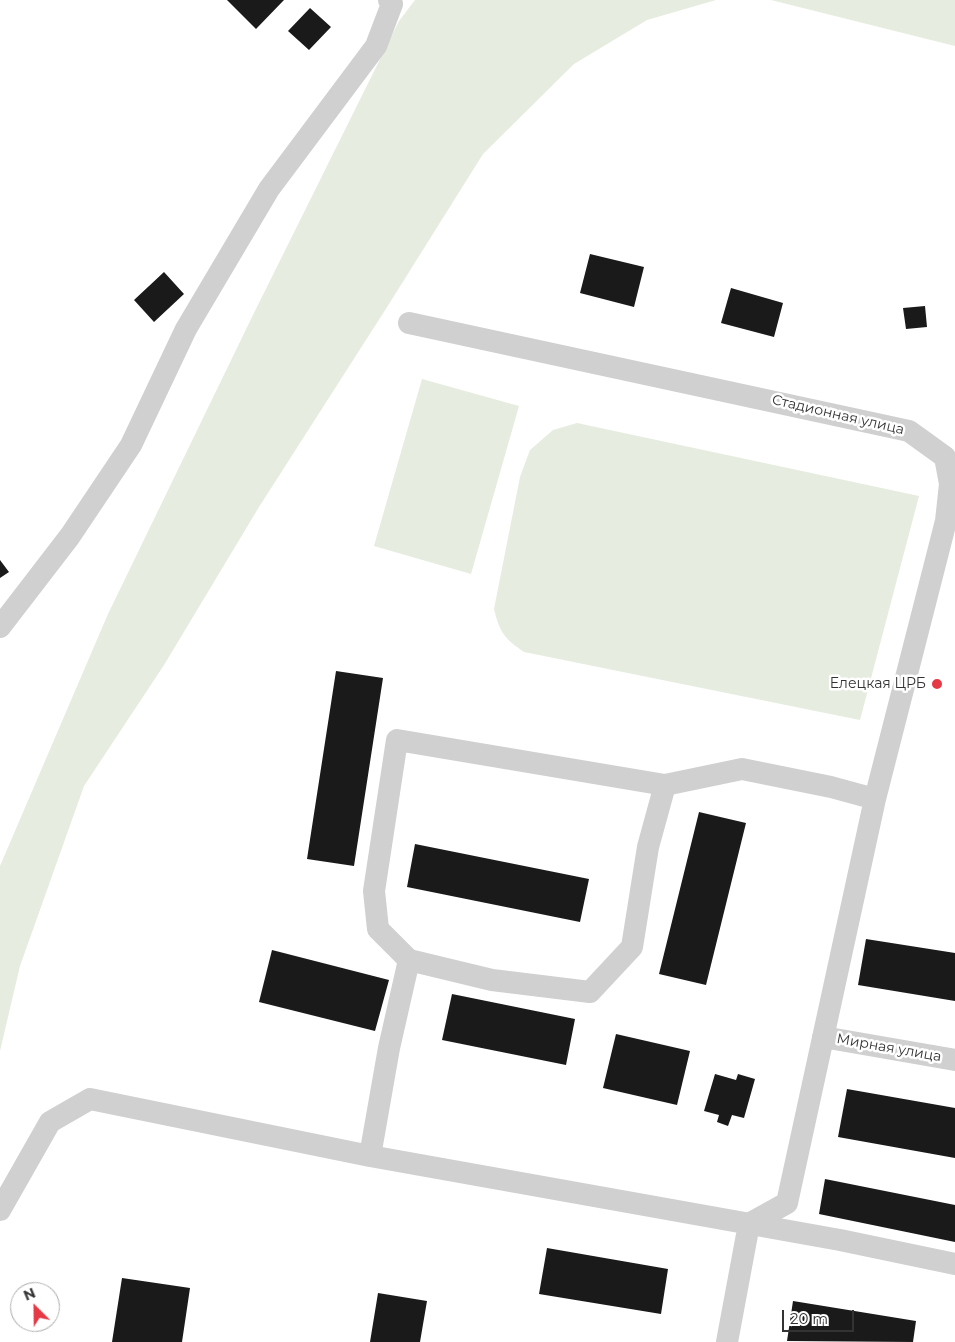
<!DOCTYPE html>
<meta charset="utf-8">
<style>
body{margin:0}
#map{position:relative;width:955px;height:1342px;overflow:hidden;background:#fff;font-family:Montserrat,sans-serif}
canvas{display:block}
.north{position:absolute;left:10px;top:1282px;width:50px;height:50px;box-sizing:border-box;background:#fff;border:1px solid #adadad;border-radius:50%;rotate:337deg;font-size:14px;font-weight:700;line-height:20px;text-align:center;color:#333}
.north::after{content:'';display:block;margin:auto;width:18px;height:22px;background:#e63946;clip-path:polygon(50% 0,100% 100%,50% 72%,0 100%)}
.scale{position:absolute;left:782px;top:1310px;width:72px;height:22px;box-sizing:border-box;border:2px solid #333;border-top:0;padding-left:6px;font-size:15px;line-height:18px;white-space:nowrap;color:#333;-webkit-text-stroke:4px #fff;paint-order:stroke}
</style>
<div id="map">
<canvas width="955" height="1342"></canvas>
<div class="north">N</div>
<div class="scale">20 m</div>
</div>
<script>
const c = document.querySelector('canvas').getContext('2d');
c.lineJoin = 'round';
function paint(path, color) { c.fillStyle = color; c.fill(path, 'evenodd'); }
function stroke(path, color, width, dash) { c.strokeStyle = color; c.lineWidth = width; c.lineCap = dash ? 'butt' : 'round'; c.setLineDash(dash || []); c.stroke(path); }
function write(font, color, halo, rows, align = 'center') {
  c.font = font + ' Montserrat,sans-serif'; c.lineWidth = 5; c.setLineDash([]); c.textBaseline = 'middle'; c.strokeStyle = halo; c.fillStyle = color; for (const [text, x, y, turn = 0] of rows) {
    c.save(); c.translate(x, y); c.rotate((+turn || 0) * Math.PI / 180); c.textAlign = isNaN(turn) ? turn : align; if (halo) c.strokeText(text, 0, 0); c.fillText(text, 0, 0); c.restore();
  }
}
paint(new Path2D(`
 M415,0H716L647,20L574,64L483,154L389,304L259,507L164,665L84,786L20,966L0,1051V866L108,614L252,317L399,21Z
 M771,0H955V46Z
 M422,379L519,406L471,574L374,546Z
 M577,423L919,496L860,720L524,652C504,638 500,633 494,609L520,477L530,450L553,430Z`), '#e6ecdf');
paint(new Path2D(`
 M227,0H284L256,29Z
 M310,8L331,27L309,50L288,31Z
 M590,254L644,267L634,307L580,293Z
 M164,272L184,294L154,322L134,300Z
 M731,288L783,303L774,337L721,323Z
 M925,306L927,327L906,329L903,308Z
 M0,560L9,572L0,578Z
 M336,671L383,678L354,866L307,859Z
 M699,812L746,823L706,985L659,974Z
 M415,844L589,879L580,922L407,887Z
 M866,939L955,953V1001L858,985Z
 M272,950L389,980L375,1031L259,1002Z
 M452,994L575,1019L566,1065L442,1040Z
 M616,1034L690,1051L677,1105L603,1088Z
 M715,1074L736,1080L738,1074L755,1079L744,1118L732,1115L728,1126L717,1122L719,1115L704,1111Z
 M847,1089L955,1108V1158L838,1137Z
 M825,1179L955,1205V1242L819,1214Z
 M547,1248L668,1269L661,1314L539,1294Z
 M122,1278L190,1288L182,1342H112Z
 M378,1293L427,1301L420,1342H370Z
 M793,1301L916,1321L913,1342L787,1341Z`), '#1a1a1a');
stroke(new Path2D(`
 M409,323L909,431L945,457L950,484L946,521L875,799
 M0,627L70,536L131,445L186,329L269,189L376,46L392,4L389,0
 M409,960L492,980L590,992L632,947L648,847L665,785
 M823,1037L955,1060
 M370,1156L389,1048L409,960L378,929L374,891L397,740L665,785L742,769L831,787L875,799L787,1203L749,1224L727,1342
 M0,1210L50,1122L90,1099L370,1156L840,1240L955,1264`), '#d0d0d0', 22);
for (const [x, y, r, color] of [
 [937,684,6,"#e63946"]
]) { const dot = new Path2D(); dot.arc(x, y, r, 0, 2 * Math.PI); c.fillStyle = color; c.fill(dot); stroke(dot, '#fff', 2); }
write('14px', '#333', '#fff', [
 ["Стадионная улица",838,415,13],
 ["Мирная улица",889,1048,10]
]);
write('14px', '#333', '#fff', [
 ["Елецкая ЦРБ",926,684]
], 'right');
</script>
